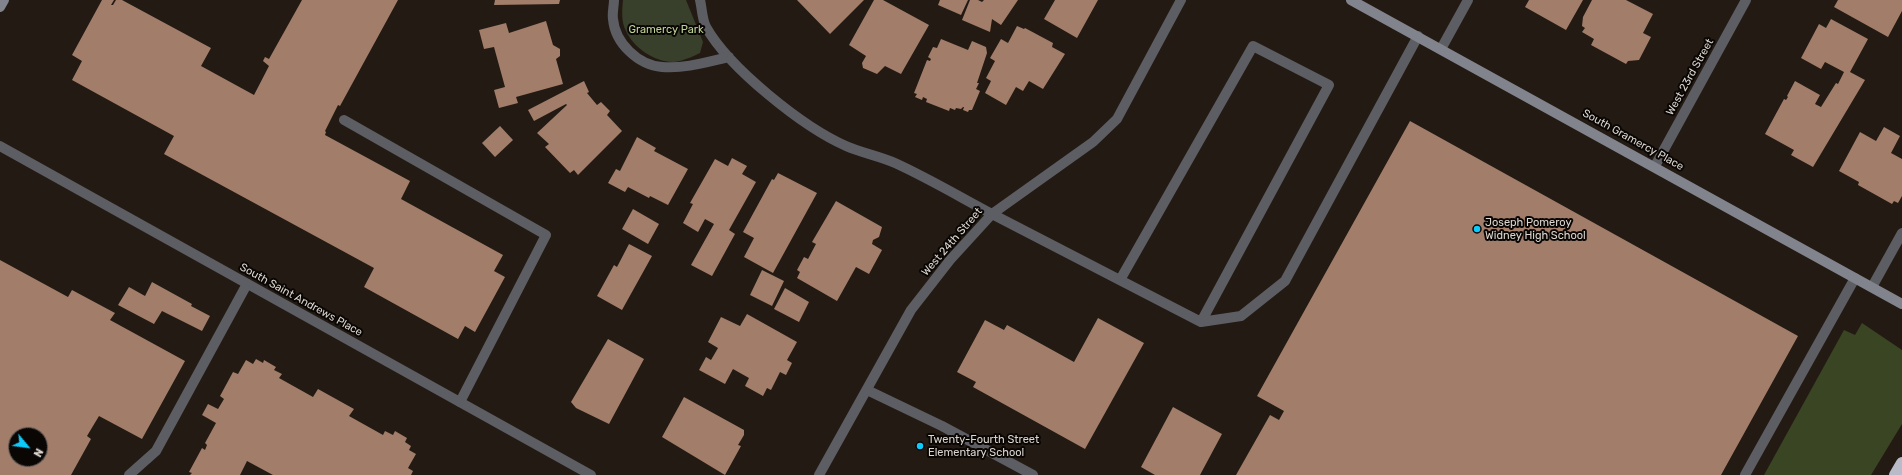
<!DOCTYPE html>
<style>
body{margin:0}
#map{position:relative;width:1902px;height:475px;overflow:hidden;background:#231b13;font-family:Rubik,sans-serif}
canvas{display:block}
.north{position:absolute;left:8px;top:427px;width:40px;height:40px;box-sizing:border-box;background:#0a0604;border:1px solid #5e5956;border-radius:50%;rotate:119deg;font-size:11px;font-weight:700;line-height:16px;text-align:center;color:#dcd6d0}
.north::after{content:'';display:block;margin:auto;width:14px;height:18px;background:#0ecafa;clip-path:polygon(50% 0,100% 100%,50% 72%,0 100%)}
</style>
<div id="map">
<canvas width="1902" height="475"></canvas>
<div class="north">N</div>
</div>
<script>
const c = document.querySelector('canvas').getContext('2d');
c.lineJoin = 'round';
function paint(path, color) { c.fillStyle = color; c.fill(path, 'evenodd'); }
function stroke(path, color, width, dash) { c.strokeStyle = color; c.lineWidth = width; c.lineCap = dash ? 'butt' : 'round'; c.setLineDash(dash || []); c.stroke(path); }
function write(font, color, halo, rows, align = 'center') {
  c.font = font + ' Rubik,sans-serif'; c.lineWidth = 4; c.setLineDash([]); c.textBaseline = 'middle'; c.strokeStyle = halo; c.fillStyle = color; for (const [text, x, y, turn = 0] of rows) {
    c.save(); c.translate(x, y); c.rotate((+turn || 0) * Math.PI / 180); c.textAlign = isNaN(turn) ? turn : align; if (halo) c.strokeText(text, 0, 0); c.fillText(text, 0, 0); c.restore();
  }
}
paint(new Path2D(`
 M623,0H686L703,42L700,53C694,56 687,59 680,61C660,66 634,49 626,31C621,22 622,10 623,0Z`), '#383f2a');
paint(new Path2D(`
 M1862,323L1902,350V424L1871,475H1764L1844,330L1855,335Z`), '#3a4524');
paint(new Path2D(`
 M102,0H114L111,5H113L116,0H122L211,48L201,66L254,95L269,66L263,61L265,57L269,59L302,0H398L340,106L338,105L325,131L326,132L325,135L410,181L401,199L503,255L494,271L505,277L475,332L465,326L458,339L364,287L374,268L164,154L174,136L72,80L82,61L72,55Z
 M495,0H560L559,4L494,5Z
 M797,0H864L830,34Z
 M874,0H883L929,25L901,74L885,66L877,74L863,68L862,63L866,56L849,45Z
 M940,0H968L961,15L938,5Z
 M970,0H978L982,2L984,0H1018L1001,25L992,19L990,32L962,20Z
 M1055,0H1098L1077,38L1044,19Z
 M1529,0H1583L1566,30L1525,7Z
 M1592,0H1626L1653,14L1643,33L1651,37L1639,60L1628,61L1626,64L1591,45L1594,39L1582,32L1585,28L1582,26L1583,17Z
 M1838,0H1902V11L1888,37L1834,7Z
 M1831,19L1868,39L1850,72L1865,80L1813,167L1791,155L1794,150L1765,134L1784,99L1786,100L1788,97L1787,96L1795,81L1820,95L1815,104L1821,107L1836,83L1838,84L1844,72L1825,62L1821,69L1801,58L1819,24L1826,28Z
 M546,21L553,45L560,49V56L556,59L563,84L516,97L518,103L499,108L494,90L505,87L494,47L484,49L479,30L506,23L509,33Z
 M1017,26L1024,29L1025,28L1053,43L1052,47L1065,54L1043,89L1029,81L1023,91L1016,87L1006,105L985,93L991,81L986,78L995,61L990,58L1001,39L1008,43Z
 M941,39L968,50L972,41L986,47L987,53L977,83H979L976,89L980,91L972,110H969L968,112L963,110L964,107H963L961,109L956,108L955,110L950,108L949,111L926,102L927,99L923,97L922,100L915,97L917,94L914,93L927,60L930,61L931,59L928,57L933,47L937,48Z
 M584,81L589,92L587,93L597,105L601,102L610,111L607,115L622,131L578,175L574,170L570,173L545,147L549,144L537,133L567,105L566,104L534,121L528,110Z
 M1410,121L1798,336L1721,475H1236L1270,415L1279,420L1284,411L1257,396Z
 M500,126L513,140L495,157L482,143Z
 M1884,127L1900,136L1891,153L1902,159V196L1898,203L1894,201L1892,204L1858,185L1859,182L1839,171L1860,132L1876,141Z
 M637,137L656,148L654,151L688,169L668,205L650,196L649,198L628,187L625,192L608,183L616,169L620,171Z
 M732,158L747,166L742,174L756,182L729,230L735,234L712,276L691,265L714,224L705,219L698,232L683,223L693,204L690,203L715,159L728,166Z
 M778,173L817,193L773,273L744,257L754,238L743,232L772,179L774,180Z
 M836,201L882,227L879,237L873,240L872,244L882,250L869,274L856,267L837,301L797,278L800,272L797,270L804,257L808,259L816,244L812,242Z
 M633,209L659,224L648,244L622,229Z
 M629,244L652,256L622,310L597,296L614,265L617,267Z
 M0,260L68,297L72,290L115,313L110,320L185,361L142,439L99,416L87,436L91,439L71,475H0ZM16,435H40V459H16Z
 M762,270L784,281L772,306L750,295Z
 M152,282L192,304L191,306L210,316L202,331L162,311L154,324L118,305L129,287L145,296Z
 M785,288L809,302L799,322L774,309Z
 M747,314L797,342L787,360L792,363L786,375L780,372L771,390L767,388L763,396L745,386L749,378L733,369L725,384L699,370L706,357L711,360L718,348L708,342L721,317L740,326Z
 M1098,318L1144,343L1085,449L973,387L976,382L957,372L985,320L1004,330L1007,325L1074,362Z
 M608,339L644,359L609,424L576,408L571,402Z
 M256,359L263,363L264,360L276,367L274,370L282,374L279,378L313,397L318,389L354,409L349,416L383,435L385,431L393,435L395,431L407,438L405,442L411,446L409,450L416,454L408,468L413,471L411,475H273L247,461L240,475H190L192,473L189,472L202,448L205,450L207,445L205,443L216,423L202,415L208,404L218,409L224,399L220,396L233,372L238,374L246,360L253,364Z
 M684,397L744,430V435L738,445L741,446L725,475L662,437Z
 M1173,407L1222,434L1200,475H1155L1141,467Z`), '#a27d6a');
stroke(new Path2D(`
 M1441,49L1468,0
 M344,120L546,235L460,402
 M992,214L1201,322L1241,316L1285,281L1418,36
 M1120,280L1253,46L1329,85L1201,322
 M1872,287L1902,233
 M867,390L942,426L1033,475
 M129,475L156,451L247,284
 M1745,475L1855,278`), '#5d5e64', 10);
stroke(new Path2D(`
 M614,0C614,6 612,13 613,19C615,43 638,65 662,67C684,69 707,62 729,57
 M700,0C702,8 702,19 706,27C729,68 803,127 846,146C862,153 879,156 895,163C928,178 960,197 992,214
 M0,146L591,475
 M1655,166L1746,0
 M819,475L911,310L950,260L992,214L1093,142L1117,119L1181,0`), '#5d5e64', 10);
stroke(new Path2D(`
 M1351,0L1902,304
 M0,7L4,0`), '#82848d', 10);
stroke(new Path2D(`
 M1895,475L1902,463`), '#b9bbc9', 12);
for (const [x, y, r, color] of [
 [1477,229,4,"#0ecafa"],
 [920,446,4,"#0ecafa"]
]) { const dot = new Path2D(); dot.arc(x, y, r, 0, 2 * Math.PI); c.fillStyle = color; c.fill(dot); stroke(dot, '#0a0604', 1.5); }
write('11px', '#bed497', '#0a0604', [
 ["Gramercy Park",666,30]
]);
write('11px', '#dcd6d0', '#0a0604', [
 ["West 23rd Street",1690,77,-61],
 ["South Gramercy Place",1633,140,29],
 ["West 24th Street",952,242,-49],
 ["South Saint Andrews Place",301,300,29]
]);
write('11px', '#dcd6d0', '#0a0604', [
 ["Joseph Pomeroy",1485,223],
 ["Widney High School",1485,236],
 ["Twenty-Fourth Street",928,440],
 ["Elementary School",928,453]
], 'left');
</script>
